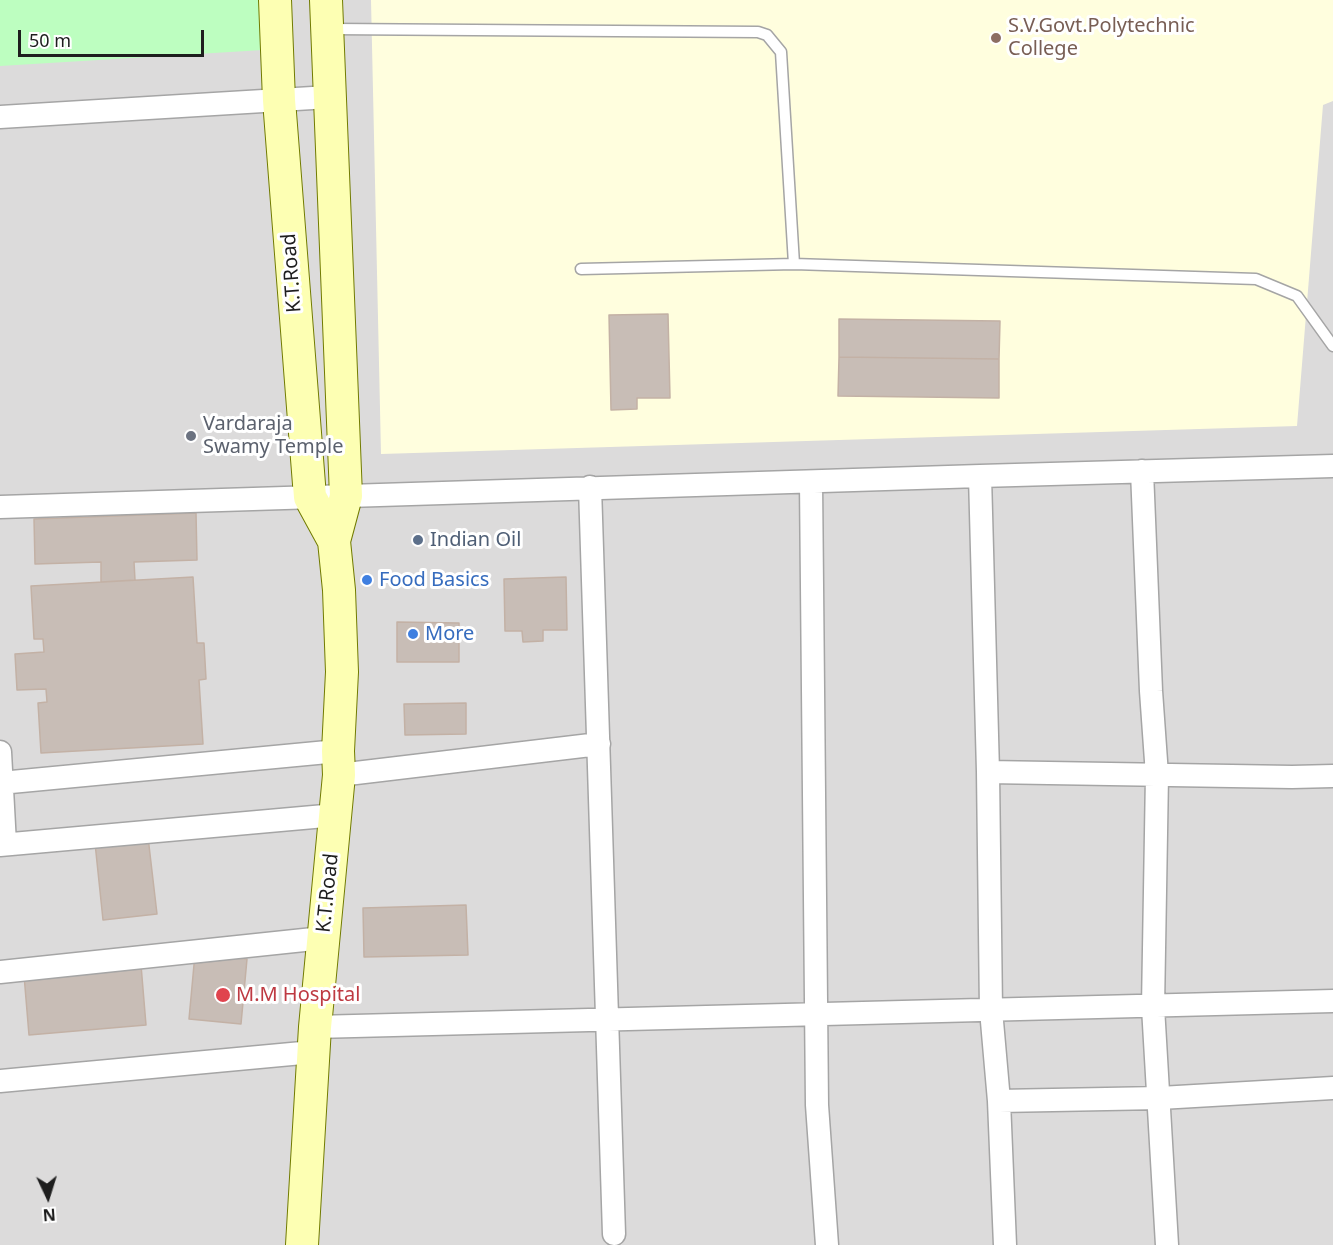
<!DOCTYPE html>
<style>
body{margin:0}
#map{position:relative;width:1333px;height:1245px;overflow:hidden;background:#f0ebe3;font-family:"Noto Sans",sans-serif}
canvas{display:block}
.north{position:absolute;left:18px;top:1167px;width:60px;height:60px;-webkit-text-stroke:4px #fff;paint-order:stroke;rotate:176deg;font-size:16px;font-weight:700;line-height:24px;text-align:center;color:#1e1e1e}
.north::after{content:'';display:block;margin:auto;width:21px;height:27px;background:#1e1e1e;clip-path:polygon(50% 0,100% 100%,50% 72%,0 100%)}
.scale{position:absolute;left:18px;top:30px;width:186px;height:27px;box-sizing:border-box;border:3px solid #1e1e1e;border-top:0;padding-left:8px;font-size:18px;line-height:21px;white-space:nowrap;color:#1e1e1e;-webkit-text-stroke:4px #fff;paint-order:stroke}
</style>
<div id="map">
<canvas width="1333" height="1245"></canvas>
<div class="north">N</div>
<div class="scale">50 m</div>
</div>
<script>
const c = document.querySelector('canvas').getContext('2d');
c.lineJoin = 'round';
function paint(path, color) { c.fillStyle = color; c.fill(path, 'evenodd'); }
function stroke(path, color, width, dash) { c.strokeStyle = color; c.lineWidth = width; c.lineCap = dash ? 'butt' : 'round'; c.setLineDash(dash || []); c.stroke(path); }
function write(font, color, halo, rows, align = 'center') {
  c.font = font + ' "Noto Sans",sans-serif'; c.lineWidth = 6; c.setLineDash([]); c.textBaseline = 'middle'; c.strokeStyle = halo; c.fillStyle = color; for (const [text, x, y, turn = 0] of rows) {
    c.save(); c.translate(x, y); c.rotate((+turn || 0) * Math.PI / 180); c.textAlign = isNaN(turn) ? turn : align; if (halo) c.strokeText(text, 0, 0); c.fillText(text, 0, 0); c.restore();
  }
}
paint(new Path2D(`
 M0,0H1333V1245H0Z`), '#dcdbdb');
paint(new Path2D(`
 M371,0H1333V101L1323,105L1297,426L381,454Z`), '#fffede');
paint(new Path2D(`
 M0,0H262L263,50L0,66Z`), '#bdfec0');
const building = new Path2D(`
 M668,314L670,398H637V409L611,410L609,315Z
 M839,319L1000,321L999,359L839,357Z
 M839,357L999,359V398L838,396Z
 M196,513L197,560L134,562L135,580L101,582V562L35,564L34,519Z
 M193,577L197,643H204L206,679L199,680L203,744L41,753L38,703L47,702L46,689L17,690L15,654L44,652L43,639H34L31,586Z
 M566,577L567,630H543V641L523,642L522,631H505L504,579Z
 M397,622L459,623V662H397Z
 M466,703V734L405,735L404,704Z
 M148,837L157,914L103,920L95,843Z
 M466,905L468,955L364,957L363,908Z
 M195,954L247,959L241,1024L189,1019Z
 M141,965L146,1025L29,1035L24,975Z`);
paint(building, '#c8bdb6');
stroke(building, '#c3b1a5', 1.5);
const lane = new Path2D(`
 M331,29L758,32L767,35L781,52L794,264
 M581,269L794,264L1256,279L1297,296L1333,346`);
const street = new Path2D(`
 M0,117L329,97
 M1142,471L1151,691L1157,775L1153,1007L1167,1245
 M980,476L1333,466
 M811,482L817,1105L827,1245
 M590,487L614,1234
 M0,507L980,476L988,772L991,1010L999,1101L1005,1245
 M0,752L5,844
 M988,772L1292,777L1333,776
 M339,775L599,744
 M0,783L338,751
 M0,845L336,815
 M0,972L323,938
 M315,1027L1333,1001
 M0,1081L313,1052
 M999,1101L1160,1098L1333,1088`);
const secondary = new Path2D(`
 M275,0L279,100L310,497L334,541
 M302,1245L315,1027L339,775L338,751L342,672L339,590L334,541L346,496L326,0`);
stroke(lane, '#a5a5a5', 13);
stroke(street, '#a5a5a5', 25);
stroke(secondary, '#717b00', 34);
stroke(lane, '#fff', 10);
stroke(street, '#fff', 22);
stroke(secondary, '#fdffb3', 32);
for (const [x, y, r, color] of [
 [996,38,6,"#8d6e63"],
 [191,436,6,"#6b7280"],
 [418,540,6,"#5c6f8a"],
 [367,580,6,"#3f7fe0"],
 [413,634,6,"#3f7fe0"],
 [223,995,8,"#e0444e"]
]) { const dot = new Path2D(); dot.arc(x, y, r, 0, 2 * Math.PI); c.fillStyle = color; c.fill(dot); stroke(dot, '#fff', 2); }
write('20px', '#785e54', '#fff', [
 ["S.V.Govt.Polytechnic",1008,26],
 ["College",1008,49]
], 'left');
write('20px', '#1e1e1e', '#fff', [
 ["K.T.Road",292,273,-94],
 ["K.T.Road",328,893,-84]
]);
write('20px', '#5b616d', '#fff', [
 ["Vardaraja",203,424],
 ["Swamy Temple",203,447]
], 'left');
write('20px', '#4e5e75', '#fff', [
 ["Indian Oil",430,540]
], 'left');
write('20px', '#366cbe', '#fff', [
 ["Food Basics",379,580],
 ["More",425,634]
], 'left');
write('20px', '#be3a42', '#fff', [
 ["M.M Hospital",236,995]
], 'left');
</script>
